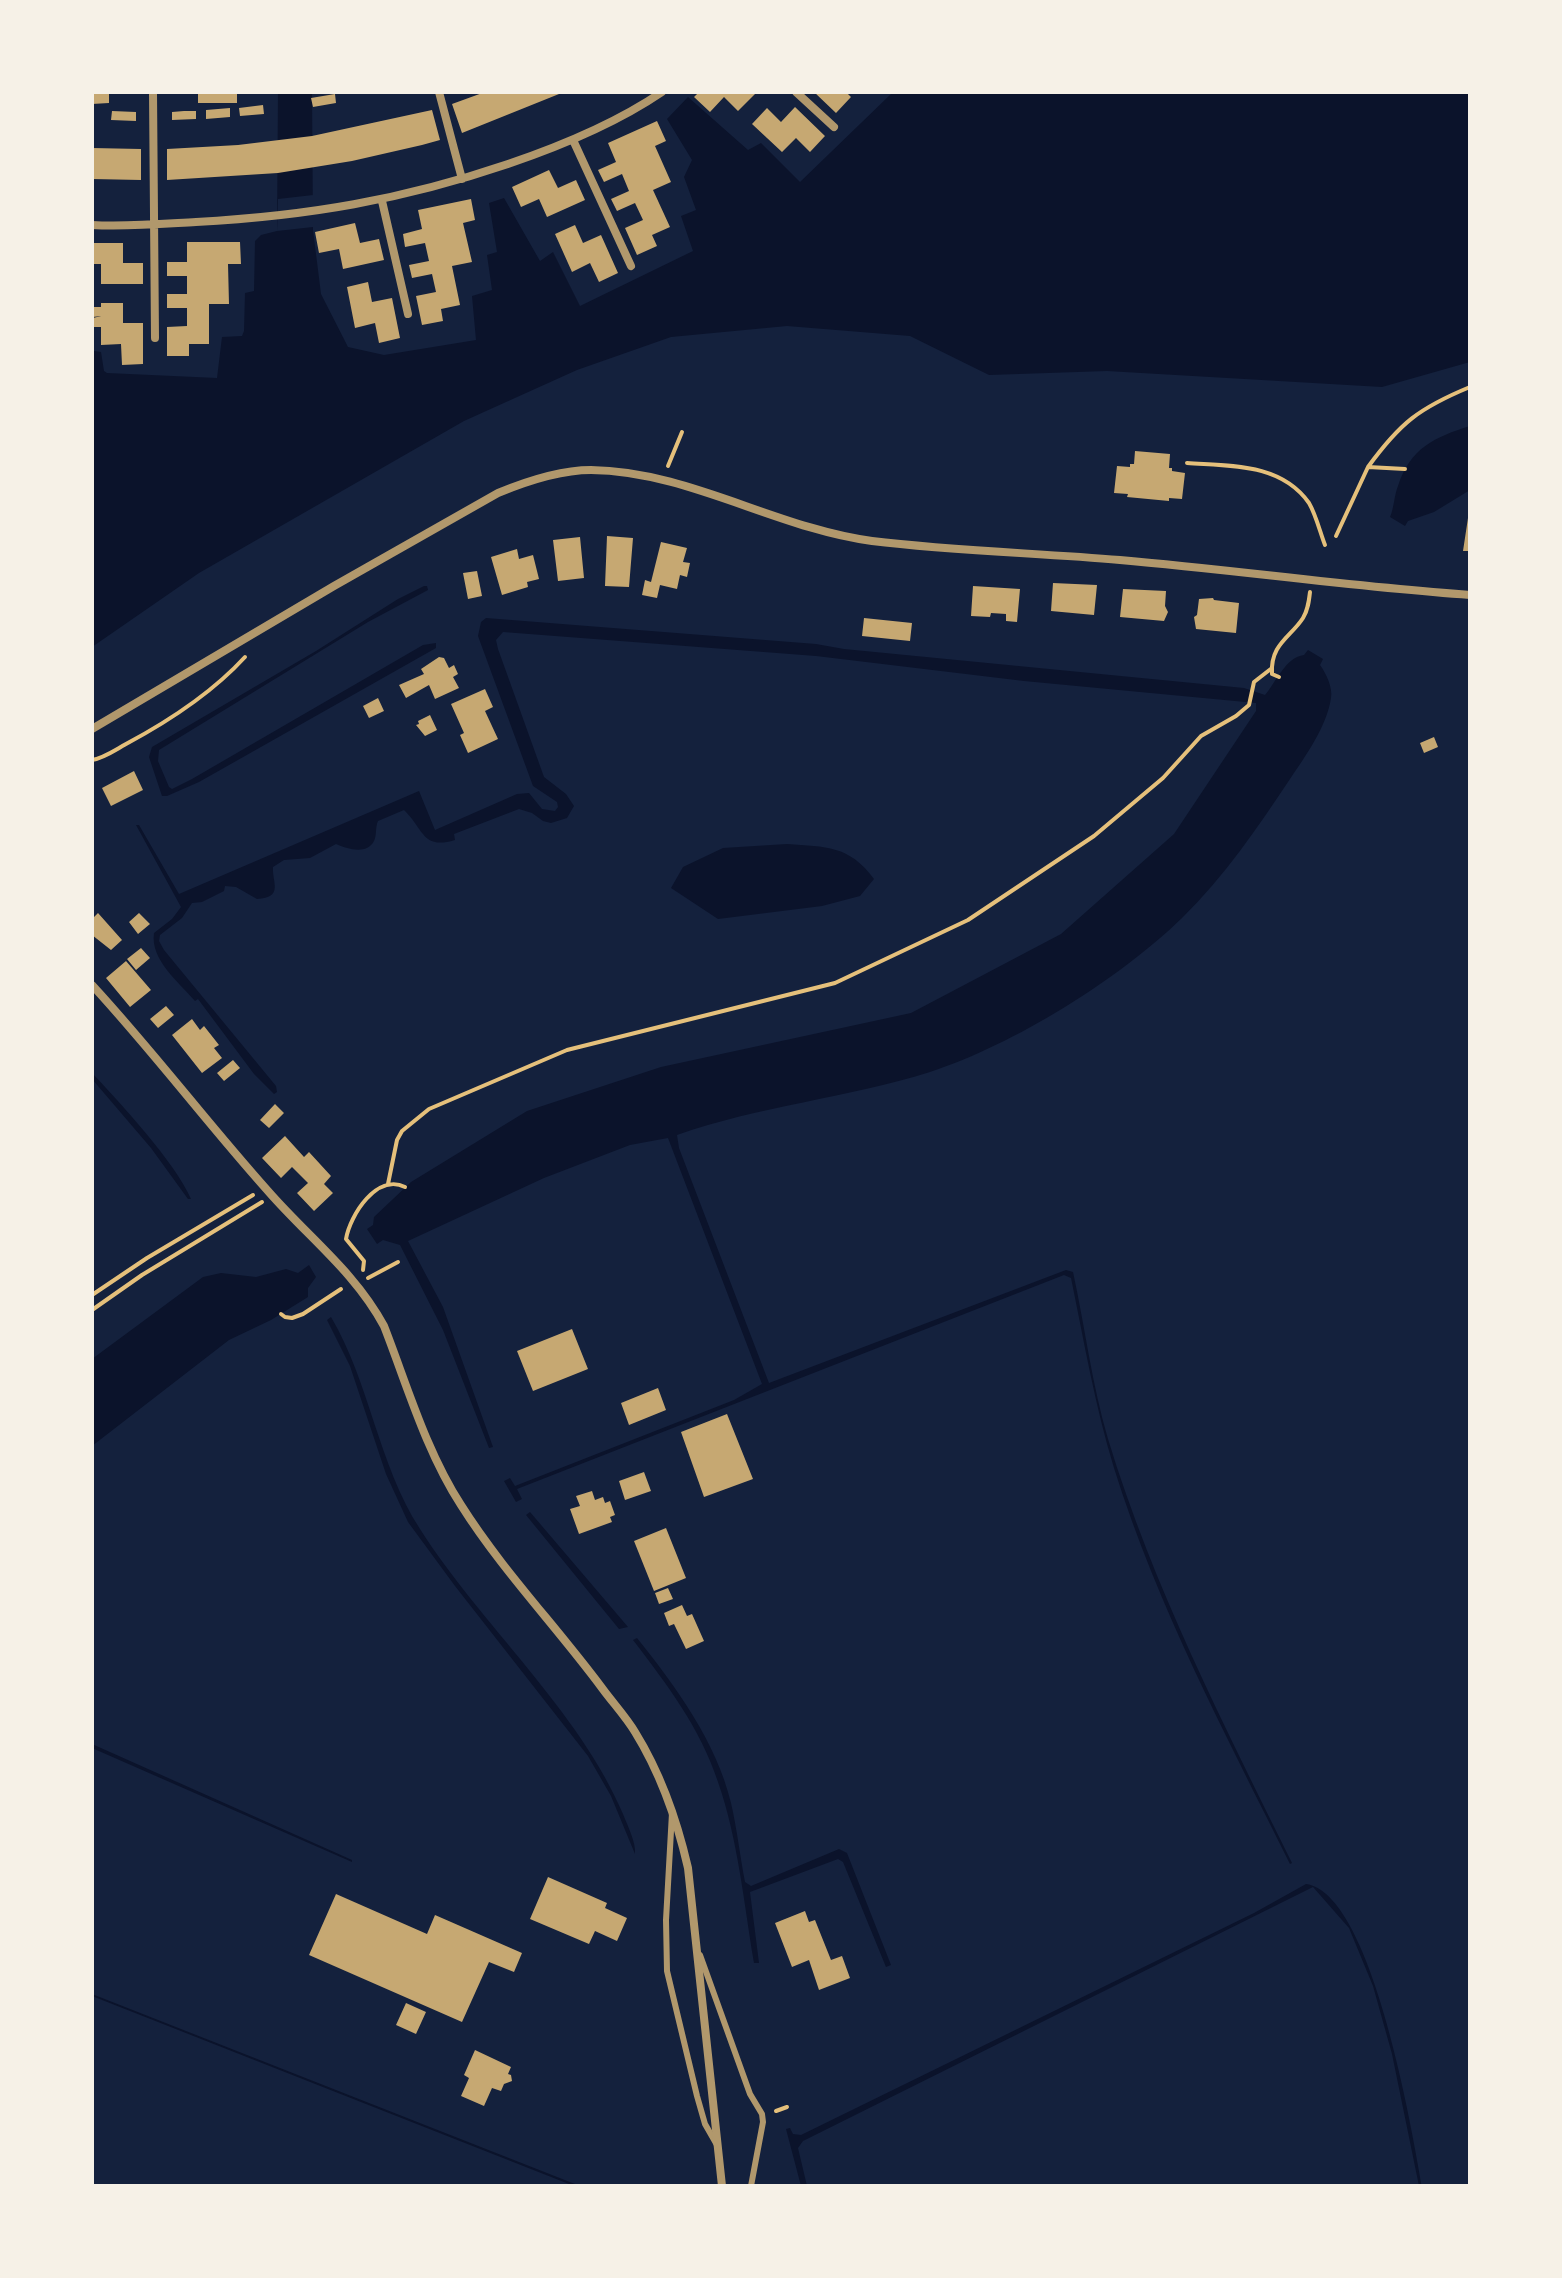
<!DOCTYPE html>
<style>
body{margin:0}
#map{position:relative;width:1562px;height:2278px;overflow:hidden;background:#14213d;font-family:Lato,sans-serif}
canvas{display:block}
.frame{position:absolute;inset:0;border:94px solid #f6f1e7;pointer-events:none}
</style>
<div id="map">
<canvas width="1562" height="2278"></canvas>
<div class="frame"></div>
</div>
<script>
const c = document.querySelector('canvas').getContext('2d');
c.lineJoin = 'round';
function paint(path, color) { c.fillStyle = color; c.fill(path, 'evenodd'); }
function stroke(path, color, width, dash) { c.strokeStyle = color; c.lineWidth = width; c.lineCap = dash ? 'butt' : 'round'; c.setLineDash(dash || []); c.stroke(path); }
paint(new Path2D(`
 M278,92H312L313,230L321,294L348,347L384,355L476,340L472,296L492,290L487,255L497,252L489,203L504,198L540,261L553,252L580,306L693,251L681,216L696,210L684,177L692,160L667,119L688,97L748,150L761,143L800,182L891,94L889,92H1470V362L1382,387L1107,371L989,375L910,336L787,326L671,337L577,370L464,421L199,573L92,647V318H94V351L101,352L104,371L107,373L217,378L222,337L242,336L244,331L245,293L254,291L255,241L261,235L277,231Z
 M1470,426V490L1434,512L1408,521L1405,526L1390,517C1394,508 1394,496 1398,486C1410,448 1435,437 1470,426Z
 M424,586H427L428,590L368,622L159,750L158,761L169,787L172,789L192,779L423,645L436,643V648L199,782L167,796H162L149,757L152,747L316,651L398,599Z
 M486,618L816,644L844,649L1244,688L1265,695C1276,682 1286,657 1304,655L1308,650L1323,659L1320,665C1326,673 1333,688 1331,698C1327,726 1305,757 1290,779C1258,827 1224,877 1182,918C1118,980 1015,1044 930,1072C847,1098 759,1106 677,1135L679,1148L769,1383L1066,1270L1073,1272C1085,1327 1092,1385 1108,1439C1153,1587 1224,1725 1292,1863L1290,1864C1226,1735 1157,1606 1114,1468C1095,1406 1084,1341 1071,1278L1064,1275L517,1489L522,1499L516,1502L504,1481L510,1478L515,1486L734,1400L762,1384L668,1138L630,1145L544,1178L408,1241L443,1307L493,1447L489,1448L443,1330L400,1245L383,1240L377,1244L367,1229L373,1225L374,1217L411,1182L527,1111L661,1067L911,1013L1061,934L1174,834L1256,711V703L1024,681L816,656L503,632L496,640L498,649L544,777L566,794L574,806L567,818L551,823L543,821L532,813L519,809L454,834L455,840C422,850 424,829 404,810L378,821C375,828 377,835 374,841C367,855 347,849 336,844L310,858L284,860L273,867C272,883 284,897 257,899L236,887L225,886L224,891L202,902L192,903L182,918L160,935L159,941L164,950L276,1086L277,1092L274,1094L254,1074L198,999L195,1001C179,982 150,960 154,933L172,919L181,907L136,825H139L179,894L419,791L435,830L517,794L529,793L542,809L555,811L558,807L557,802L533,786L478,636L481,622Z
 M787,844C826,847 849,845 874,879L860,896L822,906L718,919L671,888L683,867L723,848Z
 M92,1073C121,1104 175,1162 191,1199H188L151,1148L92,1079Z
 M309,1265L316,1277L308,1288V1297L271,1320L229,1340L92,1446V1359L203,1277L221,1273L256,1277L286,1269L298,1273Z
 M331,1317C370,1383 378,1464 420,1529C481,1625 579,1710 623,1814C628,1827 636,1842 635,1854L611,1796L588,1756L455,1586L408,1522L386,1474L350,1366L327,1320Z
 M530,1512L628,1627L619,1629L526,1515Z
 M637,1638C676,1687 716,1741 731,1803C737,1829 740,1856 745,1882L751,1886L839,1849L847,1853L891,1965L886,1967L843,1862L838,1859L750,1892L759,1963H754C744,1904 738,1839 718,1782C701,1729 666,1683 633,1640Z
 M92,1744L352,1860V1862L92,1748Z
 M1306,1884C1372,1893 1412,2129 1422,2186H1419L1392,2054L1373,1986L1349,1928L1313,1887L803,2141L798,2148L807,2186H801L786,2129L790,2128L793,2134L801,2135L1254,1913Z
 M92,1994L580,2186H574L92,1996Z`), '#0b132b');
paint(new Path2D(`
 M313,195V227L277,231L278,199Z`), '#14213d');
paint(new Path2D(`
 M92,92H109V103L92,104Z
 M198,92H237V103H198Z
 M485,92H564L462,133L452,104Z
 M699,92H757L738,111L724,97L710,112L694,97Z
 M814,92H846L851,97L836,113Z
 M335,94L336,103L313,107L311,98Z
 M263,105L264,114L240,116L239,108Z
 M795,107L825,136L810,152L796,138L782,152L752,124L767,108L781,122Z
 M230,108V117L206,119V110Z
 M432,110L440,140L422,145L352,161L278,173L167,180V149L238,145L312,136Z
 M112,111L136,112V121L111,120Z
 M184,111H196V119L172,120V112Z
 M657,121L666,141L655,146L671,182L653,190L670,227L652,235L657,246L637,255L625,228L643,220L635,203L617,211L611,199L629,191L622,174L604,182L598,170L616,162L608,143Z
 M92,148L141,149V180L92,179Z
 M549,170L558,188L576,180L585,200L547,217L539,199L521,207L512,187Z
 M471,199L475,220L463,223L472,262L452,266L460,305L441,309L443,321L422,325L416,296L436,292L432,274L412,278L409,265L429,261L425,243L405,247L403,234L422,229L418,210Z
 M355,223L360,243L379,239L384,260L343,269L339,249L319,253L315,232Z
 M575,225L583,243L601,235L618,273L599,282L590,263L572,272L555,234Z
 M187,242H240L241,264H228L229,304H209V344H189V356H167V327L187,326V308H167V294H187V276H167V262H187Z
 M92,243H123V263H143V284H101V264H92Z
 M368,282L372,302L392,298L400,338L379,343L375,323L355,328L347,287Z
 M101,303H123V323H143V364L122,365L121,344L101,345V327H93V318L101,316L93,317V307H101Z
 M1135,451L1170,454L1169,468H1172V471L1185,473L1182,499L1169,498V501L1127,497L1128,494L1114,493L1117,466L1130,467V464H1134Z
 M1468,518H1470V551H1463Z
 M607,536L633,538L629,587L605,586Z
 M580,537L584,578L558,581L553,540Z
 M661,542L687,548L683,562L690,563L687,577L680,575L677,589L660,585L657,598L642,595L645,580L651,582Z
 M517,549L519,559L533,555L539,579L527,582L528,587L502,595L491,557Z
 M477,571L482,596L468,599L463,573Z
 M1053,583L1097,585L1094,615L1051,611Z
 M973,586L1020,589L1017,622L1006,621V614L991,613L990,617L971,616Z
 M1123,589L1166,591L1165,606L1168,612L1164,621L1120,617Z
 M1213,598L1214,600L1239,603L1236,633L1196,629L1194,617L1197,615L1199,599Z
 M864,618L912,623L910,641L862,636Z
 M439,657L444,658L449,668L454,665L458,674L453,677L459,688L435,699L429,685L406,698L399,685L424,674L421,669Z
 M485,689L493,707L485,711L498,739L468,753L460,735L464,733L451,704Z
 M378,698L384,711L369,718L363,706Z
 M430,715L437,730L425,736L416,725L419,724L418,721Z
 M1434,737L1438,747L1424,753L1420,743Z
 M134,771L143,790L111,806L102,788Z
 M98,913L122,940L111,950L92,935V919Z
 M139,913L150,924L138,934L129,922Z
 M141,948L150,958L136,970L127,959Z
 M126,961L151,990L130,1007L106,978Z
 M166,1006L174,1015L158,1028L150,1019Z
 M192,1019L200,1030L204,1026L219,1045L214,1048L222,1058L202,1073L172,1035Z
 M233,1060L240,1068L224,1081L217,1073Z
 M275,1104L284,1113L269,1128L260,1120Z
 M285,1136L304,1157L309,1152L331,1176L324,1184L333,1193L314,1211L297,1193L308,1183L292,1167L281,1178L262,1158Z
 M572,1329L588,1369L533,1391L517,1351Z
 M658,1388L666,1410L629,1425L621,1403Z
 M727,1414L753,1479L704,1497L681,1432Z
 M644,1472L651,1491L625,1500L619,1481Z
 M592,1491L595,1500L603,1497L605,1503L610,1501L615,1515L610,1517L612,1522L579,1534L570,1509L580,1506L576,1496Z
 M666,1528L686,1578L654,1591L634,1541Z
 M668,1588L673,1599L659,1604L655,1593Z
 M682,1605L687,1616L692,1614L704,1641L686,1649L674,1624L669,1626L664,1613Z
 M548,1877L607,1903L605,1908L627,1918L617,1941L595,1931L589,1944L530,1919Z
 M336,1894L427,1934L435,1915L522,1953L514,1972L489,1962L462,2022L309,1955Z
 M805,1911L809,1922L815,1920L831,1960L842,1956L850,1978L819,1990L809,1960L792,1967L775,1923Z
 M406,2003L426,2012L416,2034L396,2025Z
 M475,2050L511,2067L508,2074L511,2075L512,2081L504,2084L501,2091L492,2088L484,2106L461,2096L469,2078L464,2075Z`), '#c6a872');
stroke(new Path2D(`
 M1187,463C1230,466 1281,463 1309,503C1316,515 1320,532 1325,545
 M668,466L682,432
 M1368,467C1400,423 1419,408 1470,387
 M1336,536L1368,467L1405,469
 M1279,677L1272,674C1270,644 1291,637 1303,618C1308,610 1309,601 1310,592
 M92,760C104,758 115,750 126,744C169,721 212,693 245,657
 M388,1184L397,1140L402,1131L429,1109L567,1050L835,983L968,920L1094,836L1163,778L1201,736L1236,716L1249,705L1254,682L1272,668
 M363,1270L364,1261L346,1239C350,1215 377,1173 405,1187
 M368,1278L398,1262
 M92,1295L147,1258L253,1195
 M92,1310L142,1275L262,1202
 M281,1314L285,1317L292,1318L303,1314L341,1289
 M776,2111L787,2107`), '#e5c07b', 4);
stroke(new Path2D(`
 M672,1813L666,1920L667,1971L697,2096L705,2124L717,2145
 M700,1955L750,2094L762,2114L763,2122L751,2186`), '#b1986c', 6);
stroke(new Path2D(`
 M153,92L155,338
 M439,92L462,179
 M796,92L834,127
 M573,140L631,266
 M382,201L408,314
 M92,225C127,227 161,224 196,222C307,216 402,200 508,164C561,146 615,124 662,92
 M92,729L334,586L498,493C527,481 559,470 591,470C688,471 775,528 872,541C954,551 1038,553 1120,560C1237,570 1353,587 1470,595
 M92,985C153,1051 208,1124 268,1191C308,1237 355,1272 384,1326C407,1385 426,1451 461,1505C502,1570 556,1626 602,1688C613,1703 626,1717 635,1732C661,1774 677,1820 688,1868L722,2186`), '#b1986c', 8);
</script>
